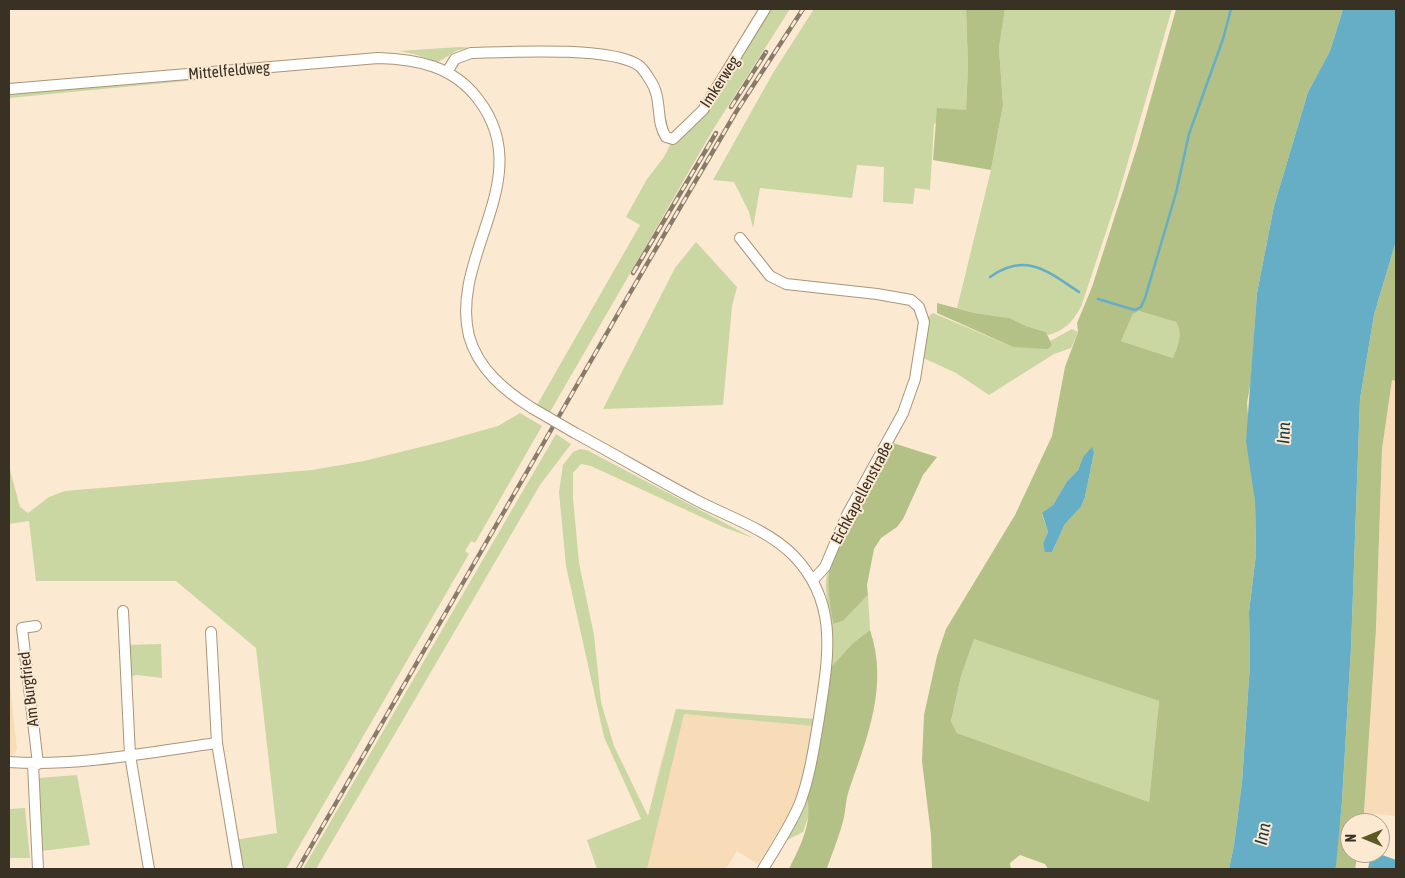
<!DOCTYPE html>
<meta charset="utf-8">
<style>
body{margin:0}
#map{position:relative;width:1405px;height:878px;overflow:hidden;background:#fce9d2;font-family:"Asap Condensed",sans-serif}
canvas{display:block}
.frame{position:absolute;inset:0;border:10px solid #3a3125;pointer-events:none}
.north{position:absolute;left:1340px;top:813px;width:50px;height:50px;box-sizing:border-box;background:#fce9d2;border:1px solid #ae9f8d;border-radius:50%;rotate:270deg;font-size:14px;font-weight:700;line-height:20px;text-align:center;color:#3a3125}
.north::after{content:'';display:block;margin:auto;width:18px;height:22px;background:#5e5824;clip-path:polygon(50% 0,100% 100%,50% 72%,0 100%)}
</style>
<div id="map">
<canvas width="1405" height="878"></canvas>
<div class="frame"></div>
<div class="north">N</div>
</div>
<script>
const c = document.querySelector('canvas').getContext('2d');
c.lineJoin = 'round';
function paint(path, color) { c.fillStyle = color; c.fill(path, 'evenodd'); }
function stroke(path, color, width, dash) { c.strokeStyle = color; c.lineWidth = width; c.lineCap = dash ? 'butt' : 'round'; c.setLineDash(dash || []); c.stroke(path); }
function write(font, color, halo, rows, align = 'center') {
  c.font = font + ' "Asap Condensed",sans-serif'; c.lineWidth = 4; c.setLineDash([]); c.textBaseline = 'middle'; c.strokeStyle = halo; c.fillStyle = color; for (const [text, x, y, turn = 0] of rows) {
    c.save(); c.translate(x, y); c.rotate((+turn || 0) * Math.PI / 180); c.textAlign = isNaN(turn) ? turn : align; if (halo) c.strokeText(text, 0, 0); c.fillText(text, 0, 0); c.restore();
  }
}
paint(new Path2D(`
 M1392,380L1396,381V816L1364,813L1376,629L1382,449Z
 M9,675L17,749L12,756L9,757Z
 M676,709L815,719L801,790L787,818L758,864L737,851L726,869H636L659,769Z`), '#f8dcb8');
paint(new Path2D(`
 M770,9H790L714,128L550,412L537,405L640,225L626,217L647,179L664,157L671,143L694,127L711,103Z
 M814,9H966L968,67L966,111L934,124L930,190L915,188L913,204L883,202L884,167L857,165L852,198L760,188L753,228L749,212L734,182L713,180L773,73Z
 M1005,9H1172L1118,196L1081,307C1072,322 1065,331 1048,335L1046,332L1026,326L1010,318L975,313L957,308L991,170L1003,105L999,48Z
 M459,47L475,48L458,50L438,62L414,54L399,51Z
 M353,63V65L9,98V93Z
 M696,242L737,287L732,306L723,405L603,409L675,268Z
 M1139,311L1176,322C1183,334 1178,345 1173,358L1121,341L1133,314Z
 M933,313L1013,347L1052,345L1050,341L1072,329L1078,332L1071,348L1054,354L989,395L956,373L921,357L928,317Z
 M520,413L542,426L475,543L471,541L465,551L469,554L286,869H241L235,840L277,833L256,648L176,581H36L29,521L9,524V466L20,507L28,513L49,497L65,491L312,470L364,461L441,442L498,426Z
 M556,434L571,444L540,485L316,869H303Z
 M580,449L587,450L753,538L723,527L591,466L581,464L573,473V498L579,563L594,635L601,702L614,746L648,816L676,709L815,719L813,726L684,714L647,869H597L587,840L641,819L604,737L566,566L559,492L563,465L573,452Z
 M833,558L829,591L833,624L843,621L868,595L870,630L853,643L830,668L807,798L810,812L803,832L783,842L802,808L830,618C827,593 821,583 833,558Z
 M974,638L1159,701L1149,802L957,733L951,721L961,676Z
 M161,644L162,678L137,675L128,677L126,645Z
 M77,775L90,845L42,851L38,778Z
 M25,808L30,858H9V809Z`), '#cad7a2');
paint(new Path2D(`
 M966,9H1005L999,48L1003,105L991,170L933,160L937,108L966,110L968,67Z
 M1176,9H1343L1330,51L1308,92L1274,206L1257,293L1251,380L1247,403L1255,501L1256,554L1249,612L1250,664L1242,782L1234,845L1229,869H1048L1045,864L1020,855L1010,863L1011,869H932L931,835L922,761L924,715L937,656L946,629L1015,515L1052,436L1065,367L1078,332L1077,323L1092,287L1138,144ZM1139,311L1176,322C1183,334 1178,345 1173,358L1121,341L1133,314ZM1094,453L1085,497L1081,507L1065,524L1052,552H1046L1043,543L1048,532L1042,514L1053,505L1067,481L1078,470L1083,457ZM974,639L1159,701L1149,802L957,733L951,721L961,676Z
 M1396,241V381L1392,380L1382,449L1376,629L1364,813L1362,823H1350V853H1358L1355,869H1335L1342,801L1351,648L1360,399L1374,315Z
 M937,303L975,313L1010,318L1026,326L1046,332L1052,345L1048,349L1013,347L937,313Z
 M893,443L937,457L923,475L903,519L897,527L881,538L874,549L867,585L868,595L843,621L833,624C831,608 827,591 829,574C837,526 869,484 893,443Z
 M870,630C889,686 867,738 849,790C845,802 846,813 842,825C838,839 832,854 827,868L789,869C800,847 813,822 807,798L830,668L853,643Z`), '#b3c186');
paint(new Path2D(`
 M1343,9H1396V241L1374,315L1360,399L1351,648L1342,801L1336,866L1335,869H1229L1234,845L1242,782L1250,664L1249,612L1256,554L1255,501L1246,441L1257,293L1274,206L1308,92L1330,51Z
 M1092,447L1094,453L1085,497L1081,507L1065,524L1052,552H1045L1043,543L1048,532L1042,513L1053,505L1067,481L1078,470L1083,457Z
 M1371,853H1377L1396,860V869H1368Z`), '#65aec5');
stroke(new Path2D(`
 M990,277C1026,251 1048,272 1079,292
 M1098,299L1135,310L1141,307L1145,298L1176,193L1189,134L1223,39L1231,9`), '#65aec5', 2.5);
const minor = new Path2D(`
 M447,72L455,59L471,53C508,52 609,46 638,65C643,68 647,75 650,80C663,98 655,121 666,137L673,139L703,110L765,9
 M9,89L378,58C417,59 453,66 478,99C539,178 449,255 469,336C478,369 505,391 532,408
 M740,238L770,276L786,284L877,294L911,300L919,307L924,322L915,379L903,413L847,515L825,567L813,580
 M575,433C616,455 656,479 698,501C729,517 768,530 793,555C840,603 828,658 819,718C814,747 810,776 800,803C790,827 776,847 763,869
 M123,611L130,755L149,869
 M36,626L22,628L38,764
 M211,632L217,743L238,869
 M9,762C78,767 149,752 217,743
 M33,764L38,869`);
stroke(minor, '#aa9579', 12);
stroke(minor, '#fff', 10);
const rail = new Path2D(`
 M731,107L766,52
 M633,273L716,133
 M298,869L630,293L736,112L803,9`);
stroke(rail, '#887b6a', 4.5);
stroke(rail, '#fce9d2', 2.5, [8]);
const minorBridge = new Path2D(`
 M532,408L575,433`);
stroke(minorBridge, '#aa9579', 12, []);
stroke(minorBridge, '#fff', 10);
write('16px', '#3a3125', '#fce9d2', [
 ["Mittelfeldweg",229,71,-5],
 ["Imkerweg",720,82,-57],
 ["Eichkapellenstraße",862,493,-62],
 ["Am Burgfried",29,689,-97]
]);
write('italic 18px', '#183b46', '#fce9d2', [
 ["Inn",1284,433,-88],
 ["Inn",1263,834,-79]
]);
</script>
